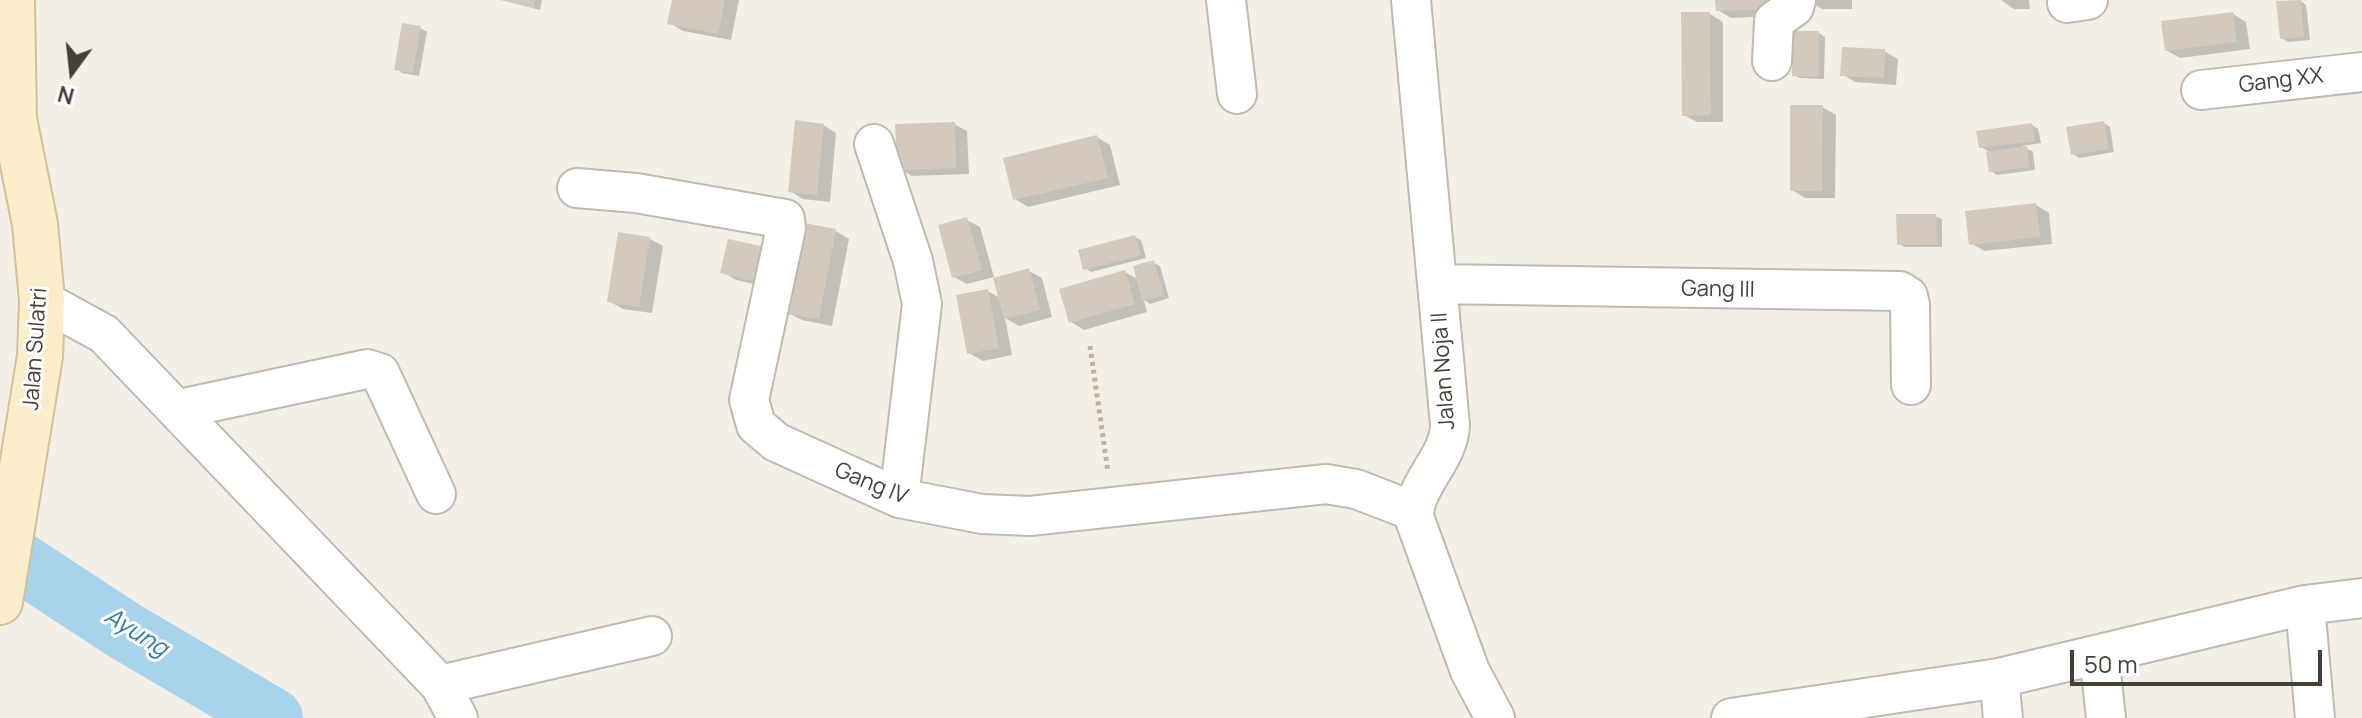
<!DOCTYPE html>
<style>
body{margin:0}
#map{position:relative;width:2362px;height:718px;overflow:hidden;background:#f3efe7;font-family:Manrope,sans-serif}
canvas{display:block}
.north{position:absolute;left:32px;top:32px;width:80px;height:80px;-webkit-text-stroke:6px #fff;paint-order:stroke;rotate:195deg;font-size:22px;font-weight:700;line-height:32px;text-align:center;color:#453f37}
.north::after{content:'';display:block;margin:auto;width:28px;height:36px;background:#453f37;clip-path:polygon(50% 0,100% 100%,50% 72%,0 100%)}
.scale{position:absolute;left:2070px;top:650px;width:252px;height:36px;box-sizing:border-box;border:4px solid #453f37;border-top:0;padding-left:10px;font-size:24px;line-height:28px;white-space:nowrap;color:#453f37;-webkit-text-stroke:6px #fff;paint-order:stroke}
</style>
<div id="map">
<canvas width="2362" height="718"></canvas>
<div class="north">N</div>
<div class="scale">50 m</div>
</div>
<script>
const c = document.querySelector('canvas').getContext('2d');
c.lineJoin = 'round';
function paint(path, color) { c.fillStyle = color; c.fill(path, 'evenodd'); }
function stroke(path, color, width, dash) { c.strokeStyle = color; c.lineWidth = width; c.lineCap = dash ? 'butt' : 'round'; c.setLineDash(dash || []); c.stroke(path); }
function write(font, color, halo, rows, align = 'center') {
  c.font = font + ' Manrope,sans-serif'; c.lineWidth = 6; c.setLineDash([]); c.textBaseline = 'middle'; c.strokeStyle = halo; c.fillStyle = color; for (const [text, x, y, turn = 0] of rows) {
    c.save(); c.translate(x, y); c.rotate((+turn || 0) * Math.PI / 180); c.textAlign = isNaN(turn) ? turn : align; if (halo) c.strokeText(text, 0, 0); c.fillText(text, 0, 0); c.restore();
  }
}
paint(new Path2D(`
 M502,0H542L540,10Z
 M674,0H739L731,40L683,31L670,23Z
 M1717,0L1792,15L1731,18L1718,10Z
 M1809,0H1852V9H1822Z
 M2001,0H2029L2030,9H2014Z
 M2300,1L2306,5L2310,40L2288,42L2282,38Z
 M1710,14L1723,22V122H1697L1684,115Z
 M2233,14L2246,22L2250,49L2180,58L2166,50Z
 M420,28L427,32L419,76L402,73L396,69Z
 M1819,33L1825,37L1824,79L1800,78L1794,75Z
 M1884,51L1898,59L1896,85L1855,82L1842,74Z
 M1822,107L1836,115L1835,198H1805L1792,190Z
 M2104,123L2110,127L2114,152L2079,158L2073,154Z
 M954,124L967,131L969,174L912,176L899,168Z
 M823,125L836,133L830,202L803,199L790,191Z
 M2032,125L2038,129L2041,143L2022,146L2033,152L2035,170L1997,175L1991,171L1988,151L1981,147Z
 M1097,137L1110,145L1120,185L1028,207L1015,199Z
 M2036,205L2049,213L2052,244L1984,251L1971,243Z
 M1935,216L1942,219V247H1905L1899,244Z
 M967,220L980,227L994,277L967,284L954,277Z
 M836,231L849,239L832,326L802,320L788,313Z
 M620,234L650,239L663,246L652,313L623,309L609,301Z
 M1135,237L1141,240L1146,258L1091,272L1085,268Z
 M729,242L771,288L736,280L723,272Z
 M1154,263L1160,266L1169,298L1150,304L1144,300L1147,312L1084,330L1071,322L1125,272L1139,280Z
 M1029,271L1042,278L1052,317L1019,326L1005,318L1012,355L983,361L969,353L988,291L1000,298Z`), '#0003');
stroke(new Path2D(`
 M0,549L125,631L273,718`), '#a7d3ec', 60);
paint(new Path2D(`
 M500,0H535L534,8Z
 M672,0H725L718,34L667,24Z
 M1715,0H1779V8L1716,11Z
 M2301,0L2304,37L2280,39L2276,1Z
 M1681,12H1710L1711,115L1682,116Z
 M2233,12L2237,42L2165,51L2161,21Z
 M402,23L421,26L413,73L394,70Z
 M1792,31H1819V77L1792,76Z
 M1842,47L1885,49L1884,78L1840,76Z
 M1790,105H1823L1822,191H1790Z
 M795,120L824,124L817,195L788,192Z
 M2104,121L2109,149L2071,155L2066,127Z
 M955,122L956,168L897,170L895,124Z
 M2032,123L2035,141L1979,148L1976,131Z
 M1097,135L1108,178L1013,200L1003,158Z
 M2027,146L2029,167L1989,172L1986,152Z
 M2036,203L2040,237L1969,245L1965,211Z
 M1896,214H1936L1937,244L1897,245Z
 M967,217L982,270L952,278L938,225Z
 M804,223L836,229L819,319L786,314Z
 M618,232L650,237L639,307L607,302Z
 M1135,235L1141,255L1083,270L1078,250Z
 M728,239L765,247L757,282L720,273Z
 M1154,260L1164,295L1142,301L1133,266Z
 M1029,268L1040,310L1004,319L993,278Z
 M1125,270L1135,304L1069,323L1059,289Z
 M988,289L999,348L967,354L956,295Z`), '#d3cabd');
const street = new Path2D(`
 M1226,0L1237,94
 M1411,0L1450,425C1449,459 1414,484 1414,517L1470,671L1495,718
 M2067,3L2088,0
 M1772,61L1774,21L1794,7L1796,0
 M2201,90L2362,72
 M874,144L913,261L922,304L899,498
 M577,188L636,193L785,219L786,228L749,400L756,425L776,442L899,498L982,514L1030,516L1326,484L1356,489L1413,511
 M1437,284L1900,291L1908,296L1910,305L1911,385
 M42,300L104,334L440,685L458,718
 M179,409L367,369L380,373L436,494
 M2305,605L2315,718
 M2099,655L2106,718
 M1999,678L2003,718
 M440,685L652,636
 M1731,718L1999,678L2305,605L2362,598`);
const secondary = new Path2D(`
 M0,602L40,356L42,300L35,224L14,119L12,0`);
stroke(street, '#c0b9ad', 42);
stroke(secondary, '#d0bf99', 48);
stroke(new Path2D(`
 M1090,346L1108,472`), '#beb19d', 5, [4, 4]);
stroke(street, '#fff', 38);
stroke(secondary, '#fbedc9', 44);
write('22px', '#453f37', '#fff', [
 ["Gang XX",2281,81,-7],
 ["Gang III",1718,290,1],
 ["Jalan Sulatri",36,349,-86],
 ["Jalan Noja II",1444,371,-94],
 ["Gang IV",871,484,22]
]);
write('italic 24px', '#347aa3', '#fff', [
 ["Ayung",136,633,32]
]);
</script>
